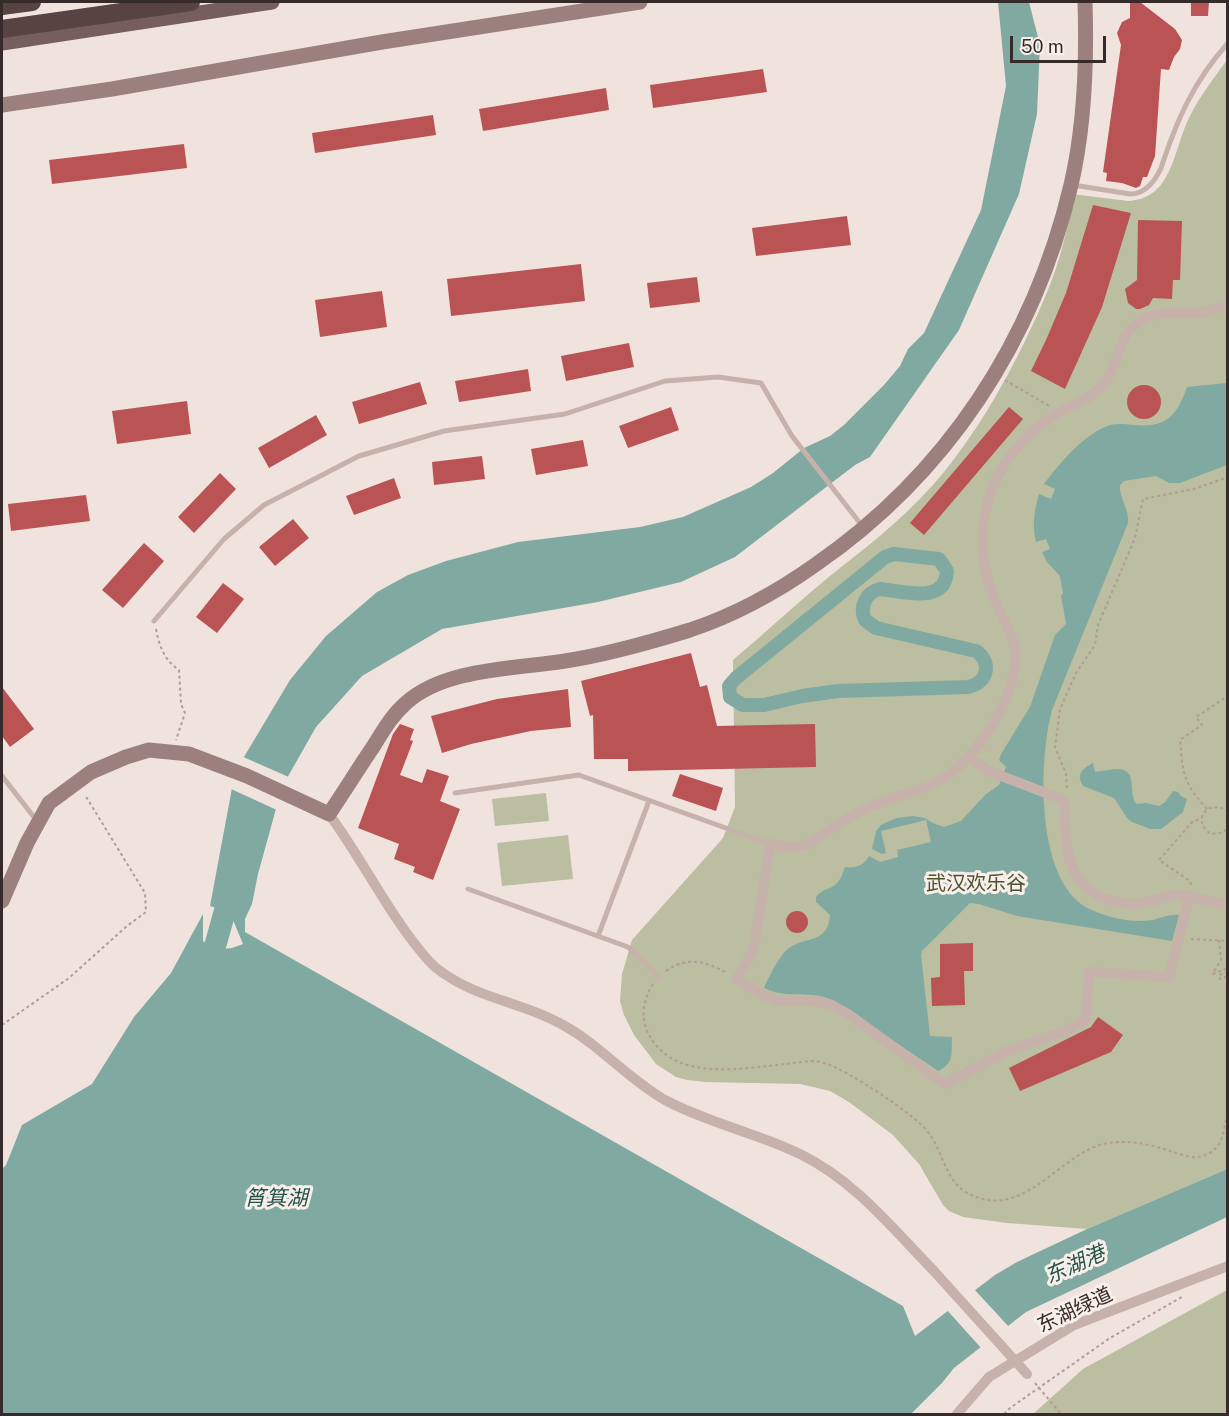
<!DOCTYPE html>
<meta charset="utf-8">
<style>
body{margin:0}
#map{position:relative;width:1229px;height:1416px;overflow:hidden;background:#f0e3de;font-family:"Public Sans",sans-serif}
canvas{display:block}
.frame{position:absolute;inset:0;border:3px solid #362a2a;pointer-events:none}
.scale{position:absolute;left:1010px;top:36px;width:96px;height:27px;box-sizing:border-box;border:3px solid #362a2a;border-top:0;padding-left:8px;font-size:18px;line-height:21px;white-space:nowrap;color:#362a2a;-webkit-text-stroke:4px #f8eeea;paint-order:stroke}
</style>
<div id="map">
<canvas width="1229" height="1416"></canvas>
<div class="frame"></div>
<div class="scale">50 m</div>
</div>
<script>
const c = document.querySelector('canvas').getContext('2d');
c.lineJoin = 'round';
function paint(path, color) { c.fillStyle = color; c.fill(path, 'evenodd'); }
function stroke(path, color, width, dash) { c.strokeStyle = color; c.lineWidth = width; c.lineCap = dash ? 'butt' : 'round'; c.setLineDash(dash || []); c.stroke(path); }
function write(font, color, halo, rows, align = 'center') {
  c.font = font + ' "Public Sans","Noto Sans SC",sans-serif'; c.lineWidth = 6; c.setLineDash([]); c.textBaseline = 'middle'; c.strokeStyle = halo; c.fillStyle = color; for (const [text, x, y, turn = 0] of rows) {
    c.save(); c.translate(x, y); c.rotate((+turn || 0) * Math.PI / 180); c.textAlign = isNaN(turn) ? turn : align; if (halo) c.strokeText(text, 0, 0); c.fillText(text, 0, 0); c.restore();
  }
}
paint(new Path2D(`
 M1227,60V1169L1087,1229L1007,1223L963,1217L949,1211L943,1205L919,1164L893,1135L849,1102L830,1091L800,1084L705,1082L687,1080L676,1077L656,1064L634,1035L624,1015L620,1001L622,974L632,940L723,838L735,807L733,660C769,630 803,597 840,568C877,539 914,509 944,472C977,431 1002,388 1025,341C1050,290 1066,250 1072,194L1128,201C1173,199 1173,150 1189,118C1199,97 1214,78 1227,60Z
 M546,793L549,821L495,826L492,799Z
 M568,835L573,879L502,886L497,843Z
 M1227,1290V1414H1033L1083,1369Z`), '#bbbea0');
paint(new Path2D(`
 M998,2H1029L1040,45L1037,114L1019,194L959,330L870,457L855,465L735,557L681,582L598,602L442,629L362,676L316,727L282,787L258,874L252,904L245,919V932L903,1306L915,1336L995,1275L1017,1262L1087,1229L1227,1169V1217L1026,1312L954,1368L942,1383L911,1414H2V1169L6,1165L22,1125L92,1084L134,1017L171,973L203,914V941L214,950L232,948L243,944L233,920V913L210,906L235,772L290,680L326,636L377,592L408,575L446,561L518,542L640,527L683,517L751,487L773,473L804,448L830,436L844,425L884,385L900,366L908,349L924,333L981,210L1006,86Z
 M1227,383V465L1180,483H1169L1156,476L1124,481L1120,485C1119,499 1130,510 1128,523L1052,710C1039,759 1036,870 1081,904C1091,911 1104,915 1115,918C1128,921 1139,922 1152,920C1161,918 1170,914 1179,915L1172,941L1017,916L979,904L970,903L922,951L921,955L930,1036L952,1037C951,1053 955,1063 938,1071L835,1001C809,989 789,1000 764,988C767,980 781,953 789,948C806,936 828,944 830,915L816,902V897C828,883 836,895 845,867C856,869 864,865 869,856L880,862L898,857L897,850L931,842L926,820L881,831L886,853L882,854L872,849L876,831L881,825L896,818L913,816L925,818L933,823L944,827L961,821L985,795L999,785L1006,767L999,760L1001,754L1030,707L1055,635L1066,624L1061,595L1063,594L1060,576L1047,562L1042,552L1050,549L1046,539L1036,542C1032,525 1034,512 1039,494L1051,499L1055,489L1044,484L1047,480C1063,460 1082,437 1105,427C1114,423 1123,424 1133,425C1165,428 1177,417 1187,387Z
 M1093,763L1095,772C1102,771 1111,769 1119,769C1139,771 1127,795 1137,804L1146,803L1159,806L1165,802L1173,791L1178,792L1181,796L1187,799L1183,812L1161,829H1150L1132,822L1128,819L1114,798L1083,786C1076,774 1082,769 1093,763Z`), '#80aaa1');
paint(new Path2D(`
 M241,756L291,778L285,788L279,811L229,788L232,771Z
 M973,1288L1010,1328L982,1349L946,1309Z`), '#f0e3de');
stroke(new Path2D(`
 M894,554L939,559L947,571C945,605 903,591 880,589C866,592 859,607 865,620L876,628L976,651C993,662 987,684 968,687L838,691L802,696L764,705H743L730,697L729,686L736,678L885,557Z`), '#80aaa1', 14);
stroke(new Path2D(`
 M214,950L233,882`), '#80aaa1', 22);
paint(new Path2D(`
 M1130,2H1140L1175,29L1182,40L1180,49L1174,57L1169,70L1161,69L1155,156L1147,177H1143L1140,186L1136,188L1122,183L1106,181L1107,173L1103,172L1121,45L1117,33L1122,22L1130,18Z
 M1191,2H1209L1208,16H1191Z
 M763,69L767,92L653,108L650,85Z
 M606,88L609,110L483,131L479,109Z
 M433,115L436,135L315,153L312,133Z
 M184,144L187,168L52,184L49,160Z
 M1093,205L1131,213L1102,307L1065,389L1031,371L1046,340L1066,293Z
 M847,216L851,245L756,256L752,228Z
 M1138,220L1182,221L1180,280H1173L1172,299L1153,298L1149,305L1140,309H1136L1128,303L1125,289L1137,280Z
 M581,264L585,301L451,316L447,279Z
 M697,277L700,302L650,308L647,283Z
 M382,291L387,327L320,337L315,300Z
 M629,343L634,367L566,381L561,356Z
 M528,369L531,391L459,402L455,381Z
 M420,382L427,404L359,424L352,402Z
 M1127 402a17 17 0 1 1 34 0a17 17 0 1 1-34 0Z
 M187,401L191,434L117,444L112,411Z
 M671,407L679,430L628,448L619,426Z
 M1009,407L1023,419L924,535L910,523Z
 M316,415L327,435L269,468L258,448Z
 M583,440L588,466L536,475L531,449Z
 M482,456L485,479L434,485L432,462Z
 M220,473L236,489L194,533L178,517Z
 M394,478L401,498L354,515L346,496Z
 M86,495L90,521L11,531L8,504Z
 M293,519L309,538L275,566L259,547Z
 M144,543L164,561L123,608L102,590Z
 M223,583L244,599L217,633L196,617Z
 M691,653L700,687L707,685L717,726L815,724L816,767L628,771V759H594L593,715L590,716L581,681Z
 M2,687L34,729L10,747L2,736Z
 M568,689L571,727L531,731L471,744L442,753L431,716L497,699Z
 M400,724L414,729L410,740L413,741L400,775L422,783L427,769L449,776L440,801L460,809L433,880L413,872L415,867L394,859L399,844L358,828L393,734Z
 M680,774L723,788L716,811L672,796Z
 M786 922a11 11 0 1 1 22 0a11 11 0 1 1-22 0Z
 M973,943V971H964L965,1005L932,1006L931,978L940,977V944Z
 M1098,1017L1123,1035L1111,1052L1020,1091L1009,1068L1091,1027Z`), '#ba5354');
stroke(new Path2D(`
 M1005,380L1049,406
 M156,629C159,646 165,661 179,670L181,704L185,713L176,740
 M1067,788L1066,773L1055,748L1060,709L1076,673L1095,645L1098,625L1135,538L1143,499L1194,489L1228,477
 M1207,809C1183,783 1183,774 1180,740L1202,725L1196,717L1228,696
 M1228,812L1220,807L1209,808C1198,816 1200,827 1211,834L1222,833L1228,828
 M1191,885L1190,881L1159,860L1193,821L1202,819
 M1191,939L1228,941
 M1219,940L1221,960L1213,973V974L1228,968
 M666,971C687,956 705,961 727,973
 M1228,972L1219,975L1220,979L1228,976
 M653,984C643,999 640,1019 649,1035C675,1083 743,1068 787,1064C800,1062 814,1059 827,1064C847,1070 917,1116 928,1132C948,1159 944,1190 983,1199C1030,1210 1061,1155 1103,1144C1126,1139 1149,1144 1170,1151C1178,1153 1188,1158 1197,1157C1205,1157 1215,1151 1219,1144C1225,1134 1225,1120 1228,1109
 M2,1025L69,978L127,926L146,912L145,893L85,795
 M1035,1383L1061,1414
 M1004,1414L1010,1408L1110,1338L1182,1297`), '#b39b96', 2, [3, 3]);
stroke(new Path2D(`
 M1073,185L1130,194C1145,194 1155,181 1161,168C1177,120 1193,82 1228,43
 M154,621L224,539L264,505L359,456L444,431L565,414L665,381L718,377L761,383L792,436L863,527
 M2,776L37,821
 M455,793L579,775L770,844
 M468,889L628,947L659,977
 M598,936L649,801`), '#c7b1ab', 5);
stroke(new Path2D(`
 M968,757L991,772L1064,800C1066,834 1062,875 1097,895C1108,900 1120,904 1132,904C1148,904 1163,896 1178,895C1194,895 1212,903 1228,905
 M329,814C356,851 377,891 403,928C413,942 423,956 435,967C474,999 521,1001 563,1025C600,1045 628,1079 665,1100C708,1123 757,1133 800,1154C854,1180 892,1228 933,1270
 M1189,897L1169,977L1089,972L1086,1020L1065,1031L1008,1051L945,1084L848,1014L829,1004L812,1001H778L763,995L737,979L754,948L770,844C780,846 791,849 801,846C815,843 827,831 840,823C852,815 866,808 880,803C902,794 927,789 947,776C981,753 1024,686 1014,644C1009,628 1000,613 994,598C979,561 978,521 994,484C1007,455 1032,427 1060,412C1075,403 1090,399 1102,386C1120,366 1116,336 1140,321C1159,309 1177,315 1197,313C1208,313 1218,308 1228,304
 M957,1414L989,1377L1074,1325L1228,1266`), '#c7b1ab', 10);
stroke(new Path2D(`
 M2,105L112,89L382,42L640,2
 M2,901L27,843L49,803L91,772L126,757L149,750L189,754L247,776L329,814C344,792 358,769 373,747C383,731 392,715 406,703C445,668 515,669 565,661C605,655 651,642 690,630C735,615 777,592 815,565C947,474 1034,341 1071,185C1085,125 1087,63 1085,2`), '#9b807d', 15);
stroke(new Path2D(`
 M2,43L272,2`), '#765e5c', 15);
stroke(new Path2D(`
 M2,6L32,2
 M2,29L191,2`), '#564342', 18);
stroke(new Path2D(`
 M933,1270L1027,1374`), '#c7b1ab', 10);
write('20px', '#4e5230', '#f8eeea', [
 ["武汉欢乐谷",976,884]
]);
write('20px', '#362a2a', '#f8eeea', [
 ["东湖绿道",1075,1310,-25]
]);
write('italic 21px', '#23534a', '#f8eeea', [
 ["筲箕湖",276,1199],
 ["东湖港",1075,1265,-24]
]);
</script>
